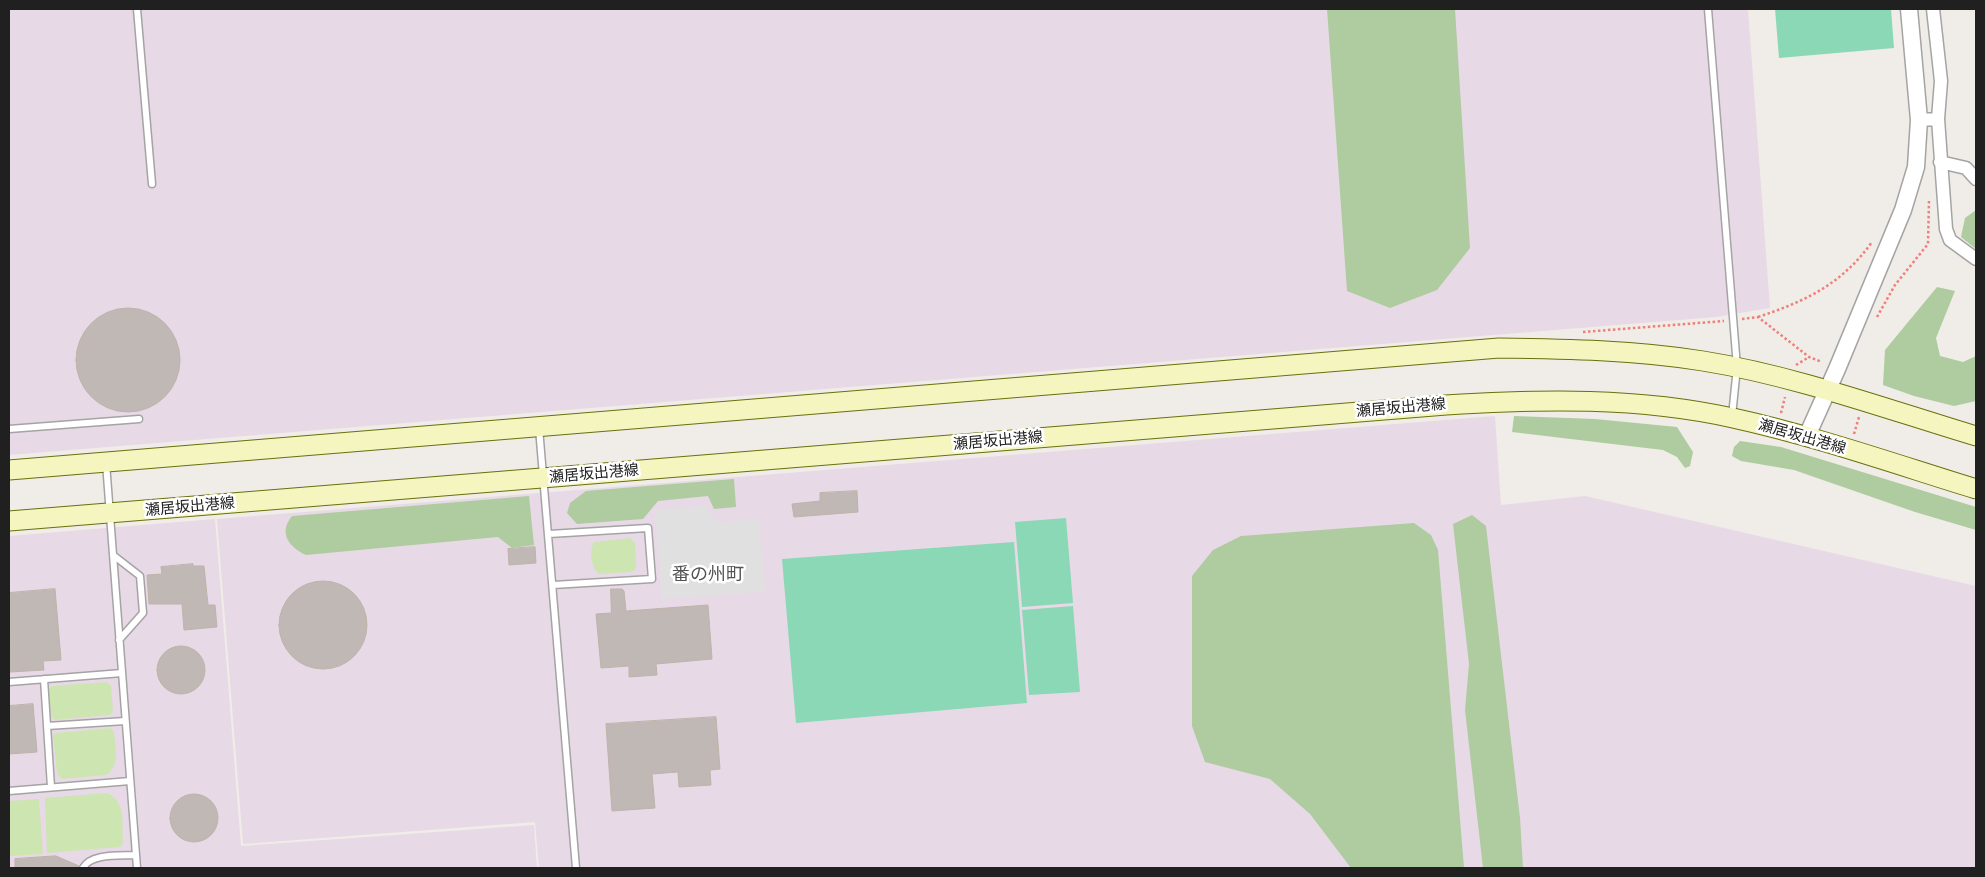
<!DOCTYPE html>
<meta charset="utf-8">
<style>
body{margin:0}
#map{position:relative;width:1985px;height:877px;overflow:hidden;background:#f0ece7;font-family:"PT Sans",sans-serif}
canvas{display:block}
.frame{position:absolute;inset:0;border:10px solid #202020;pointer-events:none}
</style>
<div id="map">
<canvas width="1985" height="877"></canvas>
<div class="frame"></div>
</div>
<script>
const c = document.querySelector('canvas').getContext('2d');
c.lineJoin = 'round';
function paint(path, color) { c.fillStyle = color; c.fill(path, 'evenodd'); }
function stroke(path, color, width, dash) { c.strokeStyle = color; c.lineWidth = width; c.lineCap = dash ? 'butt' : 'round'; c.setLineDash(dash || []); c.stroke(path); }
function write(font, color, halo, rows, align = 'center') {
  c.font = font + ' "PT Sans","Noto Sans JP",sans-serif'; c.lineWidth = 5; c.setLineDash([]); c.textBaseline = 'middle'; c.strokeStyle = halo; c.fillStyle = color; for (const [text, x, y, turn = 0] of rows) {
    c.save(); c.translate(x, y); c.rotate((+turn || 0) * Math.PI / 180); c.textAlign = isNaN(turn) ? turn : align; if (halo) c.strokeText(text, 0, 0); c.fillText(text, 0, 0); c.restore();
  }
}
paint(new Path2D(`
 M9,9H1748L1770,308L1716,317L9,455Z
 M1495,416L1501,505L1585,496L1976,586V868H539L535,822L243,844L217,519Z
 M215,519L241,846L534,825L537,868H9V536Z`), '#e8d9e6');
paint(new Path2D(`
 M630,538L635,543L636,568L632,572L599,574C591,568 589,551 594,542Z
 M107,682L111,686L113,712L109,715L55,720L51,716L49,689L52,686Z
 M111,728L114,732C115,748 121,764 106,775L62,779L57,773L53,735L56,733Z
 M107,793C126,801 122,824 123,843L120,847L47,853L45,798Z
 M39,799L43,854L9,856V801Z`), '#cde5b1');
paint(new Path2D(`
 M1327,9H1455L1470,248L1437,290L1390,308L1347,291Z
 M1976,210V249L1961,237L1965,218Z
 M1937,287L1955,291L1936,338L1940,356L1963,362L1976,356V401L1954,406L1914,396L1883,385L1885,350Z
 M1514,416L1595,419L1677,427L1693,452L1690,466L1685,468L1677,457L1663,450L1512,432Z
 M1740,441L1781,447L1976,507V530L1915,512L1794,470L1741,461L1732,456L1734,447Z
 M734,479L736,507L714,509L708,496L658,501L643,519L577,524L567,513L570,503L586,491Z
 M529,496L534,545L512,548L498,537L306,555C289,547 278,533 292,516Z
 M1472,515L1486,526L1520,818L1523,868H1483L1465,710L1469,664L1453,524Z
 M1414,523L1431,535L1438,550L1464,868H1351L1310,814L1270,779L1205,762L1192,726V576L1213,550L1241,536Z`), '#aecc9f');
paint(new Path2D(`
 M1775,9H1891L1894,48L1779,58Z
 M1066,518L1073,603L1022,607L1015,522Z
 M1014,542L1027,703L796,723L782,559Z
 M1073,606L1080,692L1029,695L1022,610Z`), '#8bd8b7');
paint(new Path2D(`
 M705,506L716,522L759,519L765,592L662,599L655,510Z`), '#e0e0e0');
const building = new Path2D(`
 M76 360a52 52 0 1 1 104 0a52 52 0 1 1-104 0Z
 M857,491L858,512L794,517L792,504L820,501V493Z
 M535,547L536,563L509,565L508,549Z
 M193,564V566H204L208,605H215L217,627L184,630L182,604H149L147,575L162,574L161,567Z
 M279 625a44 44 0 1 1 88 0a44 44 0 1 1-88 0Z
 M55,589L61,660L43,661L44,670L10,672L9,593Z
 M611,589H622L624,591L626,611L708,605L712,659L656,664L657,675L629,677V666L601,668L596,614L611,613Z
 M157 670a24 24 0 1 1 48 0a24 24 0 1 1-48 0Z
 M33,704L37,752L9,754V706Z
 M716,717L720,769L710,770L711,785L679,787L678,772L652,774L655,808L612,811L606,724Z
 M170 818a24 24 0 1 1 48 0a24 24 0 1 1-48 0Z
 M56,856L79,866L78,868H15V859Z`);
paint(building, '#c0b8b4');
stroke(building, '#c0b3aa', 1);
const service = new Path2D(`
 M137,9L152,184
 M1708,9L1737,367L1732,416
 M539,428L576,868
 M9,429L139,419
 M106,463L137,868
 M549,534L648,528L652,579L553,585
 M113,555L140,576L143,613L119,640
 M44,679L51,787
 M9,682L122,673
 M47,726L125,721
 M9,791L130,781
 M83,868C91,853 120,856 136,855`);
const minor = new Path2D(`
 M1938,119L1946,229L1950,240L1976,259
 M1919,120L1938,119L1941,81L1933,9
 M1940,162L1966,168L1976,179`);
const tertiary = new Path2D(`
 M1807,436L1837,369L1903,210L1916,167L1919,120L1909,9`);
const secondary = new Path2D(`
 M9,470L1499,348C1567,349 1635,350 1703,361C1796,376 1886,409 1976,436
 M9,521L1446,405C1542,399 1638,397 1733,418C1815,436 1895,464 1976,489`);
stroke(service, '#a4a4a4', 9);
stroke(minor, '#a4a4a4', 15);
stroke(tertiary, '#a4a4a4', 19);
stroke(secondary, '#6a700d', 21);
stroke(new Path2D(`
 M1758,317C1806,301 1842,284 1872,242
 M1877,317L1895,285L1928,244L1929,201
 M1742,319L1758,317L1809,357L1822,362
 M1583,332L1724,321
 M1796,365L1809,357
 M1781,413L1785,397
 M1854,434L1859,417`), '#ef7f78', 2.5, [2.5, 2.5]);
stroke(service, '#fff', 6);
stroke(minor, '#fff', 12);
stroke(tertiary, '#fff', 16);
stroke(secondary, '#f5f5bf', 19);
write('15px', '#202020', '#fff', [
 ["瀬居坂出港線",1401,408,-5],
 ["瀬居坂出港線",1802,437,16],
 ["瀬居坂出港線",998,441,-5],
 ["瀬居坂出港線",594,474,-5],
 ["瀬居坂出港線",190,507,-5]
]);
write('18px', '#535353', '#fff', [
 ["番の州町",708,575]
]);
</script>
